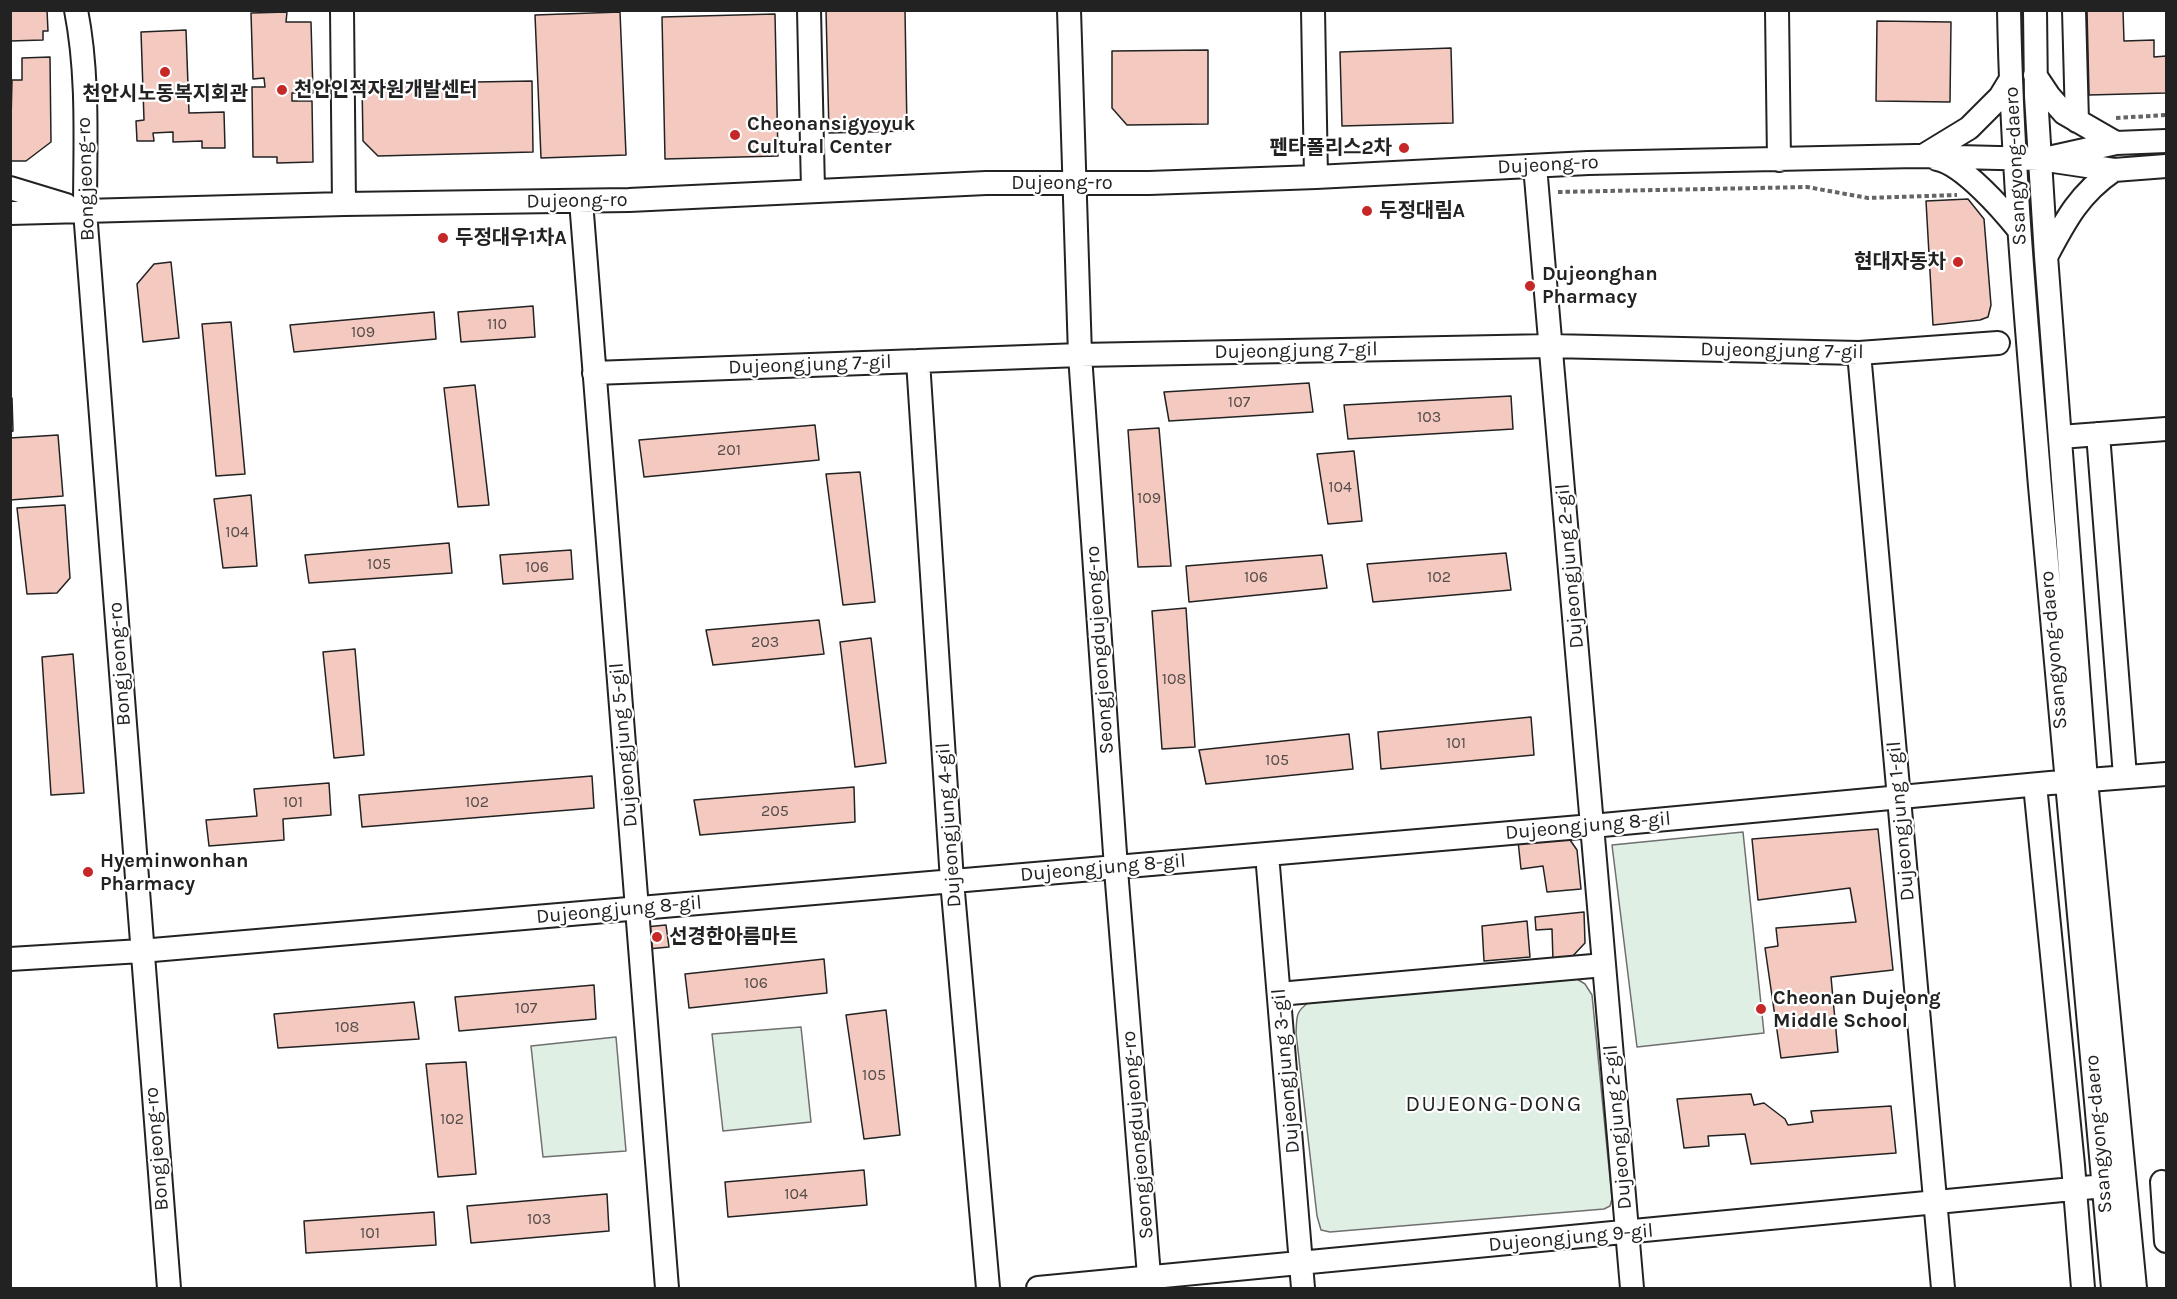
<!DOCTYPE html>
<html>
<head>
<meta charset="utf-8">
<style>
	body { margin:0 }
	#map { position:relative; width:2177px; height:1299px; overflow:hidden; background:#fff; font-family:Karla,sans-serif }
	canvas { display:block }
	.frame { position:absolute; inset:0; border:12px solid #222; pointer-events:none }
</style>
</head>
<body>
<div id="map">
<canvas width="2177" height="1299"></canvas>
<div class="frame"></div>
</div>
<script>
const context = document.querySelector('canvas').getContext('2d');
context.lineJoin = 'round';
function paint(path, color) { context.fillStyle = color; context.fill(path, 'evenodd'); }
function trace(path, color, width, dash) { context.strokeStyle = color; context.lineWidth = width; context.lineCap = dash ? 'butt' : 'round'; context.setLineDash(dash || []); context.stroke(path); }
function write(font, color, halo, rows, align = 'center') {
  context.font = font + ' Karla,"Noto Sans KR",sans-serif'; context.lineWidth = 4.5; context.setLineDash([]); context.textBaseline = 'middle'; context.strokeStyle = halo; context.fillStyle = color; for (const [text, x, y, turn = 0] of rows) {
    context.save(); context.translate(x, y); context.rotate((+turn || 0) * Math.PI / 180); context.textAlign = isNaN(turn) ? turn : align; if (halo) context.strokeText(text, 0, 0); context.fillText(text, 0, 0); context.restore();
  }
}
const green = new Path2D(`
	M1743,832L1764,1033L1637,1047L1612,845Z
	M1577,979L1585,984L1592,995L1612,1199L1610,1206L1604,1209L1330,1232L1321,1230L1317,1216L1296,1033C1297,1018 1295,1012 1308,1003Z
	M801,1027L811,1122L723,1131L712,1034Z
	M616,1037L626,1151L543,1157L531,1046Z`);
paint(green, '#e0efe3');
trace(green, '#6f6f6f', 1.5);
const building = new Path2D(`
	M10,10H47L48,31H43V40L10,41Z
	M826,10H905L907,131L829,133Z
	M2087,10H2123L2124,41L2154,40V57L2166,56V93L2089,95Z
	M287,12L286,22H311L313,93H292V101H312L313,162L277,163V157H253L252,87H265L264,78L253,79L251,13Z
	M620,12L626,155L541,158L535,15Z
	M775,14L778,156L665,159L662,17Z
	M1877,21L1951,22L1950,102L1876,101Z
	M186,30L189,113L224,112L225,148H202V141L173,142V132L153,133L154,141H137L136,121L144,120L141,32Z
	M1451,48L1453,123L1342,126L1340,52Z
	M1208,50V124L1127,125L1112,108V51Z
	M50,57L51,142L26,161H10L12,80H22V58Z
	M532,81L533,152L378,156L363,141L362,84Z
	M1968,199L1984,219L1991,305L1988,317L1980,320L1933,325L1926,201Z
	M171,262L179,338L143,342L137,284L154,264Z
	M533,306L535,337L461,342L458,312Z
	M434,312L436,339L294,352L290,325Z
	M231,322L245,474L216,476L202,324Z
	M1309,383L1313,412L1169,421L1164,392Z
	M475,385L489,505L458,507L444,388Z
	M1511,396L1513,429L1348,439L1344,405Z
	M10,398H12L13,431L10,432Z
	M815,425L819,460L644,477L639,440Z
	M1159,428L1171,566L1138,567L1128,430Z
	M58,435L63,496L10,500V438Z
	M1354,451L1362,521L1328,524L1317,454Z
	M860,472L875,602L843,605L826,474Z
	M251,495L257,566L223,568L214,499Z
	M65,505L70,578L57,593L27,594L17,508Z
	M449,543L452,573L309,583L305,555Z
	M571,550L573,579L503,584L500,555Z
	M1506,553L1511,590L1373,602L1367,564Z
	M1322,555L1327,588L1189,602L1186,566Z
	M1186,608L1195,747L1162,749L1152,611Z
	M819,620L824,654L713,665L706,630Z
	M871,638L886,763L855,767L840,642Z
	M355,649L364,755L334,758L323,652Z
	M73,654L84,793L51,795L42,657Z
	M1531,717L1534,755L1381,769L1378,732Z
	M1349,734L1353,769L1206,784L1199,750Z
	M592,776L594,808L362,827L359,795Z
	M329,783L331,815L283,819L284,840L209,846L206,820L257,816L254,789Z
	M854,787L855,822L700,835L694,800Z
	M1878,829L1893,970L1831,977L1838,1052L1781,1058L1765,948L1778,946L1776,928L1856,922L1850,888L1758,900L1752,839Z
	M1568,837L1577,850L1581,889L1547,892L1543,866L1521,869L1518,841Z
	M1584,912L1585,943L1569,960L1553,961L1552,929L1536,930L1535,917Z
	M1527,921L1530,957L1484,961L1482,926Z
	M666,925L669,947L648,949L645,927Z
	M824,959L827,993L689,1008L685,974Z
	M594,985L596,1019L459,1031L455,997Z
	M414,1002L419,1039L278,1048L274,1014Z
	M886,1010L900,1135L864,1139L846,1015Z
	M466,1062L476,1174L438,1177L426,1064Z
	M1751,1094L1754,1105L1764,1103L1785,1119L1788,1125L1813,1122L1811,1111L1891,1106L1896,1153L1751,1164L1745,1134L1708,1136L1709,1146L1684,1148L1677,1099Z
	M864,1170L867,1205L728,1217L725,1182Z
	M607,1194L609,1231L471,1243L467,1206Z
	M434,1212L436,1245L306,1253L304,1221Z`);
paint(building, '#f3c9c0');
trace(building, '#222', 1.5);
const minor = new Path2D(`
	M76,10C89,76 85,145 85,211L169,1288
	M342,10L344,204
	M809,10L813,190
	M1069,10L1080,355L1117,882L1150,1288
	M1313,10L1316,177
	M1777,10L1779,160
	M2009,10C2012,170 2027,328 2040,486C2063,754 2090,1021 2113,1288
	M2035,10L2036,96L2046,256L2086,780L2135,1288
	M2074,10L2077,121
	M2035,75L2049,96L2064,113L2116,143
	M1923,156L1969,128L2000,97L2011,79
	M2053,157L2116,143L2166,141
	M1937,159C1963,164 2003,210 2019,230
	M1535,166L1632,1288
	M10,188L66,205
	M581,201L667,1288
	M10,213L344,204L629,200L986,183H1149L1316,177L1588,163L1916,156L2040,159L2114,170L2166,166
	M2047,255C2066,219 2080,193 2114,170
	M1859,353L1943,1288
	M918,361L952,881L988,1288
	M594,373L1080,355L1550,346L1859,353L1998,343
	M2098,434L2125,776
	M2060,437L2166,429
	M2035,785L2073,1165L2083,1288
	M1267,854L1303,1288
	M10,959L141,951L1592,826L2050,783L2166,774
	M1279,994L1604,965
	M2162,1182L2166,1241
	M1038,1288L2104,1186`);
trace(minor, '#222', 26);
trace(new Path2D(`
	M2116,118L2166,115
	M1558,192L1807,187L1868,198L1957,195`), '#646464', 4, [4.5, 3]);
trace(minor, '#fff', 22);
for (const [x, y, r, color] of [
	[165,72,6,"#c62828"],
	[282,90,6,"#c62828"],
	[735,135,6,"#c62828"],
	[1404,148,6,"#c62828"],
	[1367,211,6,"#c62828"],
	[443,238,6,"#c62828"],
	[1958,262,6,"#c62828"],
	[1530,286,6,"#c62828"],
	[88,872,6,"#c62828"],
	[657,937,6,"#c62828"],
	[1761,1009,6,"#c62828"]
]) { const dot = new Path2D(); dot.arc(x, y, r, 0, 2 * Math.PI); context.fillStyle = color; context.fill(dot); trace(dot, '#fff', 2); }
write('16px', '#564c4a', null, [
	["110",497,324],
	["109",363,332],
	["107",1239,402],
	["103",1429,417],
	["201",729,450],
	["104",1340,487],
	["109",1149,498],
	["104",237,532],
	["105",379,564],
	["106",537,567],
	["106",1256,577],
	["102",1439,577],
	["203",765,642],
	["108",1174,679],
	["101",1456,743],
	["105",1277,760],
	["101",293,802],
	["102",477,802],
	["205",775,811],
	["106",756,983],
	["107",526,1008],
	["108",347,1027],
	["105",874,1075],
	["102",452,1119],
	["104",796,1194],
	["103",539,1219],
	["101",370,1233]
]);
write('bold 20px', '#222', '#fff', [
	["천안인적자원개발센터",294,90],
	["천안시노동복지회관",165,94,"center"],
	["Cheonansigyoyuk",747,124],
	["Cultural Center",747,147],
	["펜타폴리스2차",1392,148,"right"],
	["두정대림A",1379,211],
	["두정대우1차A",455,238],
	["현대자동차",1946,262,"right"],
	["Dujeonghan",1542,274],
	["Pharmacy",1542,297],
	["Hyeminwonhan",100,861],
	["Pharmacy",100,884],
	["선경한아름마트",669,937],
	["Cheonan Dujeong",1773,998],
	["Middle School",1773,1021]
], 'left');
write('20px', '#222', '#fff', [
	["Dujeong-ro",1548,165,-3],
	["Ssangyong-daero",2016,166,-93],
	["Bongjeong-ro",86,179,-92],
	["Dujeong-ro",1062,183],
	["Dujeong-ro",577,201,-1],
	["Dujeongjung 7-gil",1296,351,-1],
	["Dujeongjung 7-gil",1782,351,1],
	["Dujeongjung 7-gil",810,365,-2],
	["Dujeongjung 2-gil",1570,566,-95],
	["Seongjeongdujeong-ro",1100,650,-94],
	["Ssangyong-daero",2054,650,-95],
	["Bongjeong-ro",120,664,-94],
	["Dujeongjung 5-gil",624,745,-95],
	["Dujeongjung 1-gil",1901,821,-95],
	["Dujeongjung 4-gil",949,825,-94],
	["Dujeongjung 8-gil",1588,826,-5],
	["Dujeongjung 8-gil",1103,868,-5],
	["Dujeongjung 8-gil",619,910,-5],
	["Dujeongjung 3-gil",1286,1071,-95],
	["Dujeongjung 2-gil",1618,1127,-95],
	["Ssangyong-daero",2099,1134,-95],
	["Seongjeongdujeong-ro",1138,1135,-95],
	["Bongjeong-ro",157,1149,-95],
	["Dujeongjung 9-gil",1571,1238,-5]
]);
context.letterSpacing = '1.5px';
write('22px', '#222', '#fff', [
	["DUJEONG-DONG",1494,1105]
]);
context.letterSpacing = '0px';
</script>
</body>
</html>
